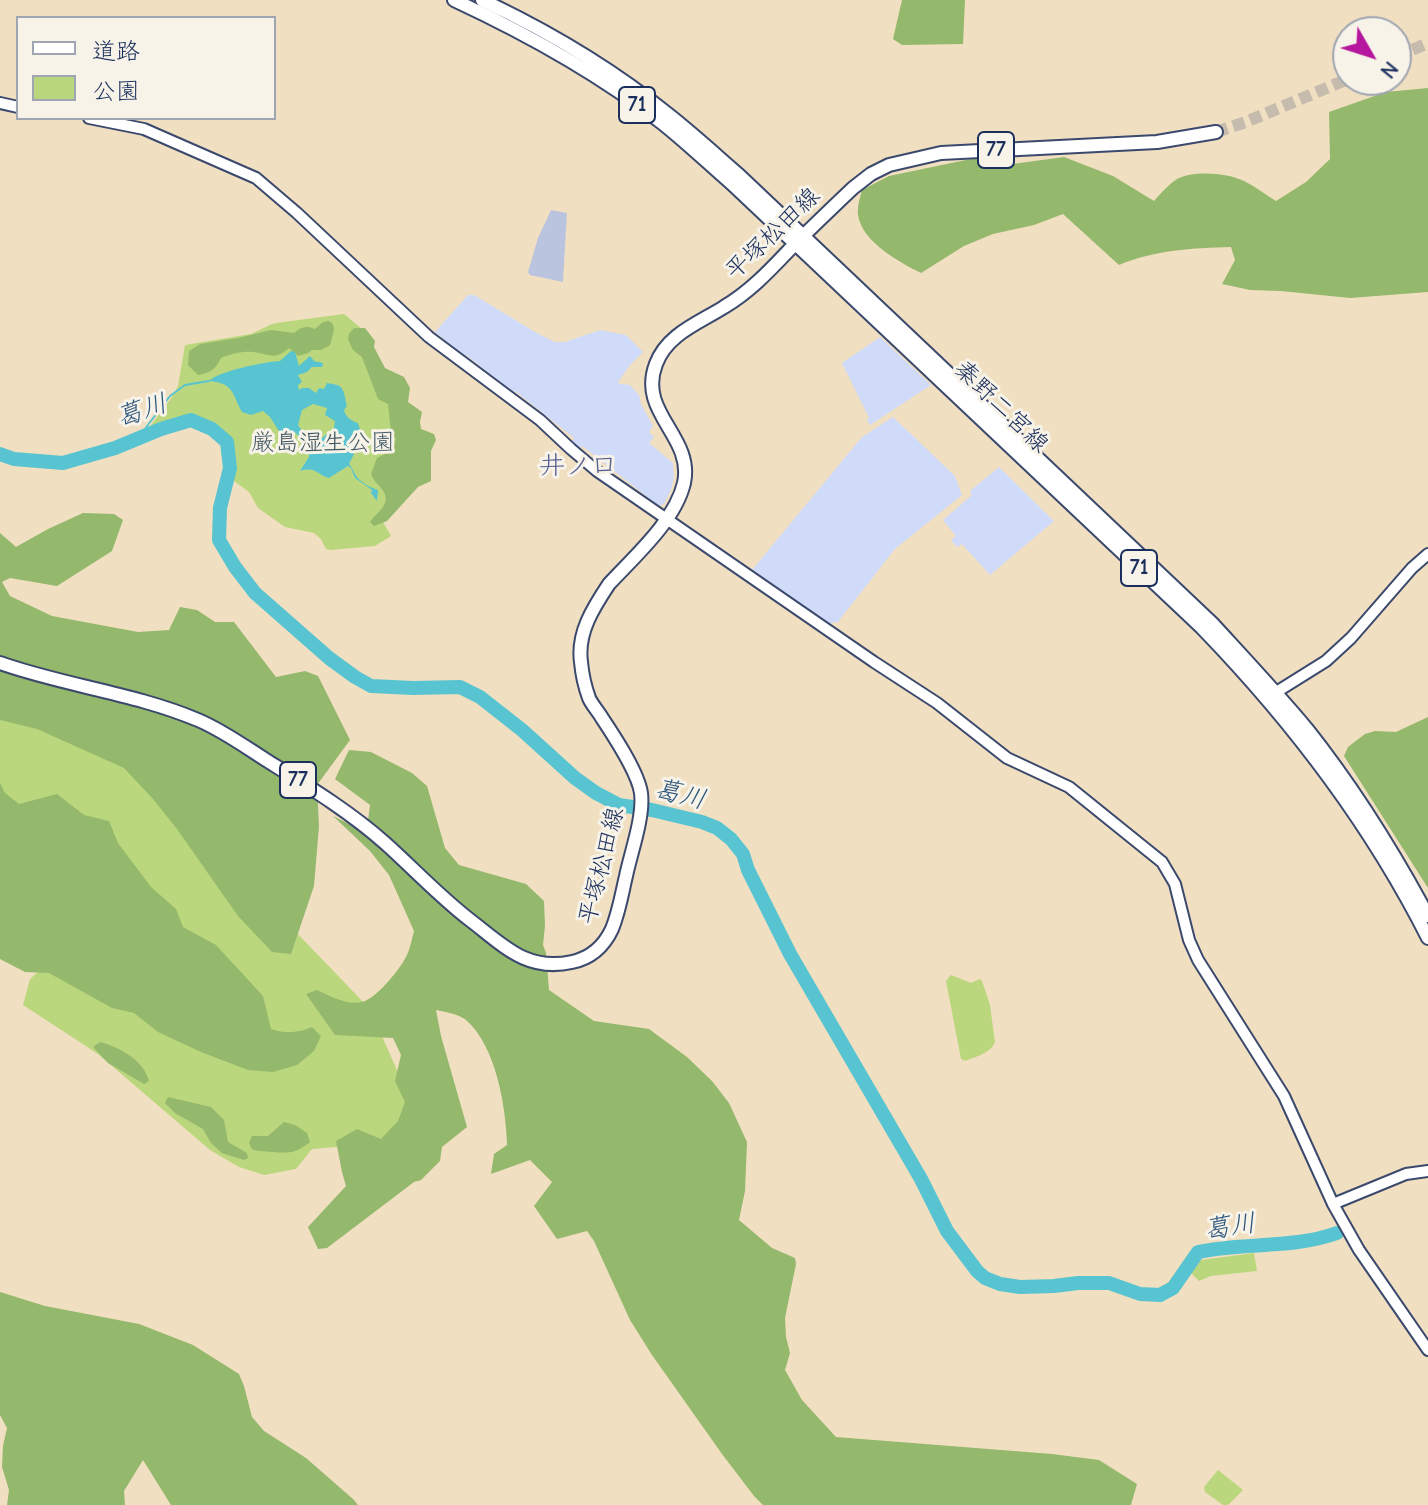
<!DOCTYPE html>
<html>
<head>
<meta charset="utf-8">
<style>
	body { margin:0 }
	#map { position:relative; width:1428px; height:1505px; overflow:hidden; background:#f1dfc1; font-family:"Comic Neue","Klee One",sans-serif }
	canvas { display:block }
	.legend { position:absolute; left:16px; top:16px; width:260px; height:104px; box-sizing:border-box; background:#f7f3e8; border:2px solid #9fa5b1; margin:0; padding:10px 14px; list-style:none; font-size:24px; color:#1b2f5e }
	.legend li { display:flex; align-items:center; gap:16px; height:40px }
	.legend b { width:40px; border:2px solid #9fa5b1 }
	.north { position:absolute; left:1332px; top:16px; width:80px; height:80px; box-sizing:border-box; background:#f7f3e8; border:2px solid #9fa5b1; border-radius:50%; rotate:129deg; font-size:22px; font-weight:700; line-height:32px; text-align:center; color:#1b2f5e }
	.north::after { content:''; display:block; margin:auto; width:28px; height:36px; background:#b5179e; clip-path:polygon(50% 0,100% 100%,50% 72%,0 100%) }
</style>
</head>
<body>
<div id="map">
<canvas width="1428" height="1505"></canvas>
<ul class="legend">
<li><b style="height:10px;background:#fff"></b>道路</li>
<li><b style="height:22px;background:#bbd77d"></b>公園</li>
</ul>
<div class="north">N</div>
</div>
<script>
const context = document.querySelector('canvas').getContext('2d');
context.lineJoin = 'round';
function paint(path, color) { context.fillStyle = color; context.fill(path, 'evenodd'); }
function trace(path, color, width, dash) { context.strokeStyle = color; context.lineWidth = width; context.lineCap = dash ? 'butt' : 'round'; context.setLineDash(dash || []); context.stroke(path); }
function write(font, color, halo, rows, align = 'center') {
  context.font = font + ' "Comic Neue","Klee One",sans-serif'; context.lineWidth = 6; context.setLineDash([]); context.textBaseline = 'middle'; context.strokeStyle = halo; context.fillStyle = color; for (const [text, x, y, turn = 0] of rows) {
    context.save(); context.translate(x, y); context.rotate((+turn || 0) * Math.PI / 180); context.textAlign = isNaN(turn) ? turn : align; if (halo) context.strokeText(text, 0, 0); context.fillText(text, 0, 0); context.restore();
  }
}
paint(new Path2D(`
	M468,295H474L535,332L555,342H565L600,330L626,335L643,352L630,365L618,382L620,384L630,385L639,395L641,404L653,426L649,432L654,437L649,443L673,463L674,477L671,490L664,504L659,506L582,446L580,448L572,442L574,438L515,391L513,392L466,355L464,356L448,343L435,332Z
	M880,337L931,385L870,425L867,420L869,418L842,363Z
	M893,417L955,476L962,495L895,549L837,623L835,622L830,624L752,572V570L862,437Z
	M999,467L1054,521L990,575L962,544L957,547L951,540L956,536L943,520L972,495L970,491Z`), '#d0daf9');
paint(new Path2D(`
	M551,210L567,213L563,282L530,275L528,272L538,238Z`), '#bac4de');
paint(new Path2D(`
	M344,314L367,333L373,354L404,405L383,522L391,536L375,546L331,550L326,549L321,539L314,533L285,527L258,508L249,492L234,481C235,471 237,460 233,450C226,428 202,411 178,417C168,420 158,425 148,429L172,397L178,386L185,345L251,334L272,324L283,322Z
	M0,693L87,725L267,902L370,1009L396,1068L420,1112L398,1142L312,1149L296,1169L264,1175L239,1167L210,1150L98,1054L23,1005L30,979L57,955L0,863Z
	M951,975L971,983L980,979L982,981L990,1005L995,1042C991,1053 975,1057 965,1061L961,1059L946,981Z
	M1254,1253L1257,1271L1211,1276L1199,1281L1191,1273L1201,1260Z
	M1218,1470L1243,1490L1228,1505H1223L1205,1492L1204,1487Z`), '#bbd77d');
paint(new Path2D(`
	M902,0H965L963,44L902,45L893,39Z
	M1428,88V292L1350,298L1281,291L1250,290L1222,284L1235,260L1231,247C1192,248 1155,250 1119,265L1063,214L1034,225L993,234L964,246L921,273C899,262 862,242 858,215C857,207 860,198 862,190L889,176L985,156L998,166L1064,157L1113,176L1154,201C1161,193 1168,185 1177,179C1194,170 1228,173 1244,181C1256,187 1266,195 1276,201L1306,182L1330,159L1329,112L1386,92Z
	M329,321L333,324L334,330L330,345L321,350H312L308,353L298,356L289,348C274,361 270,354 253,352C242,351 231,354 221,358C216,369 210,373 198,375L188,365L189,351L200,344L238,338L271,330L294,333C300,327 307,325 315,329L323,322Z
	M354,328H365L375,341L374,347L385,368L404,377L410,388L408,402L422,412L420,422L421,429L434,434L436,440L431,451V481L418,487L387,521L374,526L370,522C376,513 391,505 384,492C380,485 375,484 371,474L377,458L393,450L396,439L391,432L388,404L378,399L362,357L353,350L348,339L349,334Z
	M83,513L114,514L123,520L112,551L57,586L10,578L2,582L10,596L52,616L138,632L169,630L180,607L197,610L215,622H234L276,677L305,671L318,676L350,740L317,785L319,826L314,886L291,954L272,952L238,916L177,829L153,799L124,768L37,729L0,720V533L16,547L48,529Z
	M1428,717V888L1344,756L1348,747L1365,734L1375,731L1396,732Z
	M349,750L371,752L412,773L427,786L445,848L459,865L526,884L544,901L545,926L543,945L546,953L549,990L594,1021L649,1029L687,1057L712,1081L729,1103L747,1142L745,1191L739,1220L772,1248L795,1258L796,1264L785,1318L786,1337L790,1353L785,1370L802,1400L836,1437L1052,1454L1099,1460L1137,1484L1131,1505H763L754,1496L722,1454L652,1355L630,1320L594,1241L587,1231L557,1239L534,1206L552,1182L530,1160L491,1174L494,1154L507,1145C506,1107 496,1046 466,1020C459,1014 445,1012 436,1010L441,1036L467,1127L442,1147L440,1161L421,1180L414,1182L327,1248L318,1249L308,1227L346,1186L342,1172L336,1141L357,1129L381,1139L398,1121L405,1102L395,1081L401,1055L393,1038L335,1035L306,994L317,990C330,996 350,1007 365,1001C378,996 401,968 407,955C410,948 412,939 414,931L389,875L370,851L333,816L351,825L368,821L370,805L335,779Z
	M0,783L5,793L19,804L57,794L84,815L109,821L118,843L151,887L176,909L183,927L216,945L263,996L271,1029C286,1034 298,1033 312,1027L321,1036L314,1051L297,1065L273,1072L248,1070L201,1052L158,1032L134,1013L112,1008L49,973L25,972L0,959Z
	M100,1042C119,1047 144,1060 149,1081L144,1084L108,1063L93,1047Z
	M168,1097L211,1107L224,1120L228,1142L247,1153L248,1158L244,1160L222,1153L211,1143L203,1129L175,1113L165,1103Z
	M284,1122L295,1125L307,1133L310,1142C294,1154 291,1153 272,1152C264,1151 259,1152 252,1149L249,1143L252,1136H268Z
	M0,1292L45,1306L139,1324L193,1345L239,1374L244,1386L252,1417L264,1431L306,1458L353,1499L358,1505H171L143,1460L124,1491L125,1505H7L9,1490L2,1467L3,1446L7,1428L0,1415Z`), '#94b86c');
paint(new Path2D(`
	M291,351L295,352L299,366L310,356L314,361L323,363L322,367H312L307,372L298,375L302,382L298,385L299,390L302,388H309L316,393L319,388L324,389L327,383C331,384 334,384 337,385C345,387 345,400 347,406L344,410C346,417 351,421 358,423L360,430L355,437V452L349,464C352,467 353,471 355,474C359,482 371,488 378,490L377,501L371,493L372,490L355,478L351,468L348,466L329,478C317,475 316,466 300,471L309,457L308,450L296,433L279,431L270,417L263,411L251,415L242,412C232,395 235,383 209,381C219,371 264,362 280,361ZM313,404L327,408L325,415L335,421L334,428L321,439L307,438L298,425L302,410Z`), '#58c4d1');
trace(new Path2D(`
	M138,438L170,396L185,385L209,381`), '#58c4d1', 2);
trace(new Path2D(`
	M0,454L14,459L63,463L115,448L161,429L191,420L212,429L227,442L230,468L220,508L219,540L235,567L255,593L329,658L355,677L371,686L413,688L460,687L480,697L522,730L575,778L596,793L619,805L652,810L702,822L717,828L731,839L743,854L748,870L790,954L921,1179L947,1231L977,1271L985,1278L1000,1284L1020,1287L1054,1286L1078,1283H1109L1140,1294L1160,1295L1173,1288L1198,1252C1244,1242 1293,1249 1337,1233`), '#58c4d1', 14);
trace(new Path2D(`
	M1396,57L1428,43
	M1216,132L1246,122L1348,79`), '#c6bcad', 12, [12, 6]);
const tertiary = new Path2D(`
	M0,103L18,107
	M89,118L144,129L256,178L297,213L429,337L540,420L571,449L597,471L874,662L937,703L1007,758L1069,787L1162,862L1175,884L1189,940L1198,960L1284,1096L1333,1204L1359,1250L1428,1350
	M1270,696L1326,661L1351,638L1412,568L1428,554
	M1333,1204L1406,1174L1428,1171`);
const primary = new Path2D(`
	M454,0C527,34 598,73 662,123C686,142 709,164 732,184L1202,628C1292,721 1370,823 1428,938
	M482,0C548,31 612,69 669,115C693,134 716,155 739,175L1212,623C1244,658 1277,693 1307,729C1353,787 1393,851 1428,916
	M0,663C65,686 134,693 198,720C222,730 244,746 266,760C306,785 349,811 385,843C414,869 440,897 470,920C504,946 527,972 572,962C591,958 604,946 612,929C619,912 622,893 626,876C631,852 644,817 641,793C638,772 614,736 602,718C598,711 592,705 589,698C585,687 582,673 581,662C577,633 593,608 609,584C635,556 675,521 684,483C694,436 637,413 656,364C667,334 699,323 724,307C751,291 771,269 792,247C812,227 833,207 853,188L871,174L889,165L941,153L1157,142L1216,132`);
trace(tertiary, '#3b496d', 14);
trace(primary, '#3b496d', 16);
trace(tertiary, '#fff', 10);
trace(primary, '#fff', 12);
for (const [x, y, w] of [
	[637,105,36],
	[996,150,36],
	[1139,568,36],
	[298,780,36]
]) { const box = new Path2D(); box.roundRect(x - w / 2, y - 18, w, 36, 6); context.fillStyle = '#f7f3e8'; context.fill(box); trace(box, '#1b2f5e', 2); }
write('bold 22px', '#1b2f5e', null, [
	["71",637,105],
	["77",996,150],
	["71",1139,568],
	["77",298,780]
]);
write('24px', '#1b2f5e', '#f7f3e8', [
	["平塚松田線",773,234,-44],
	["秦野二宮線",1001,407,44],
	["平塚松田線",602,866,-76]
]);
write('24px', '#435966', '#f7f3e8', [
	["厳島湿生公園",323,443]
]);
write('italic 26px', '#2a547b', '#f7f3e8', [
	["葛川",142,411,-18],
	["葛川",680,795,14],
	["葛川",1230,1227,-8]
]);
write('26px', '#576092', '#f7f3e8', [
	["井ノ口",578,467]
]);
</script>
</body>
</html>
